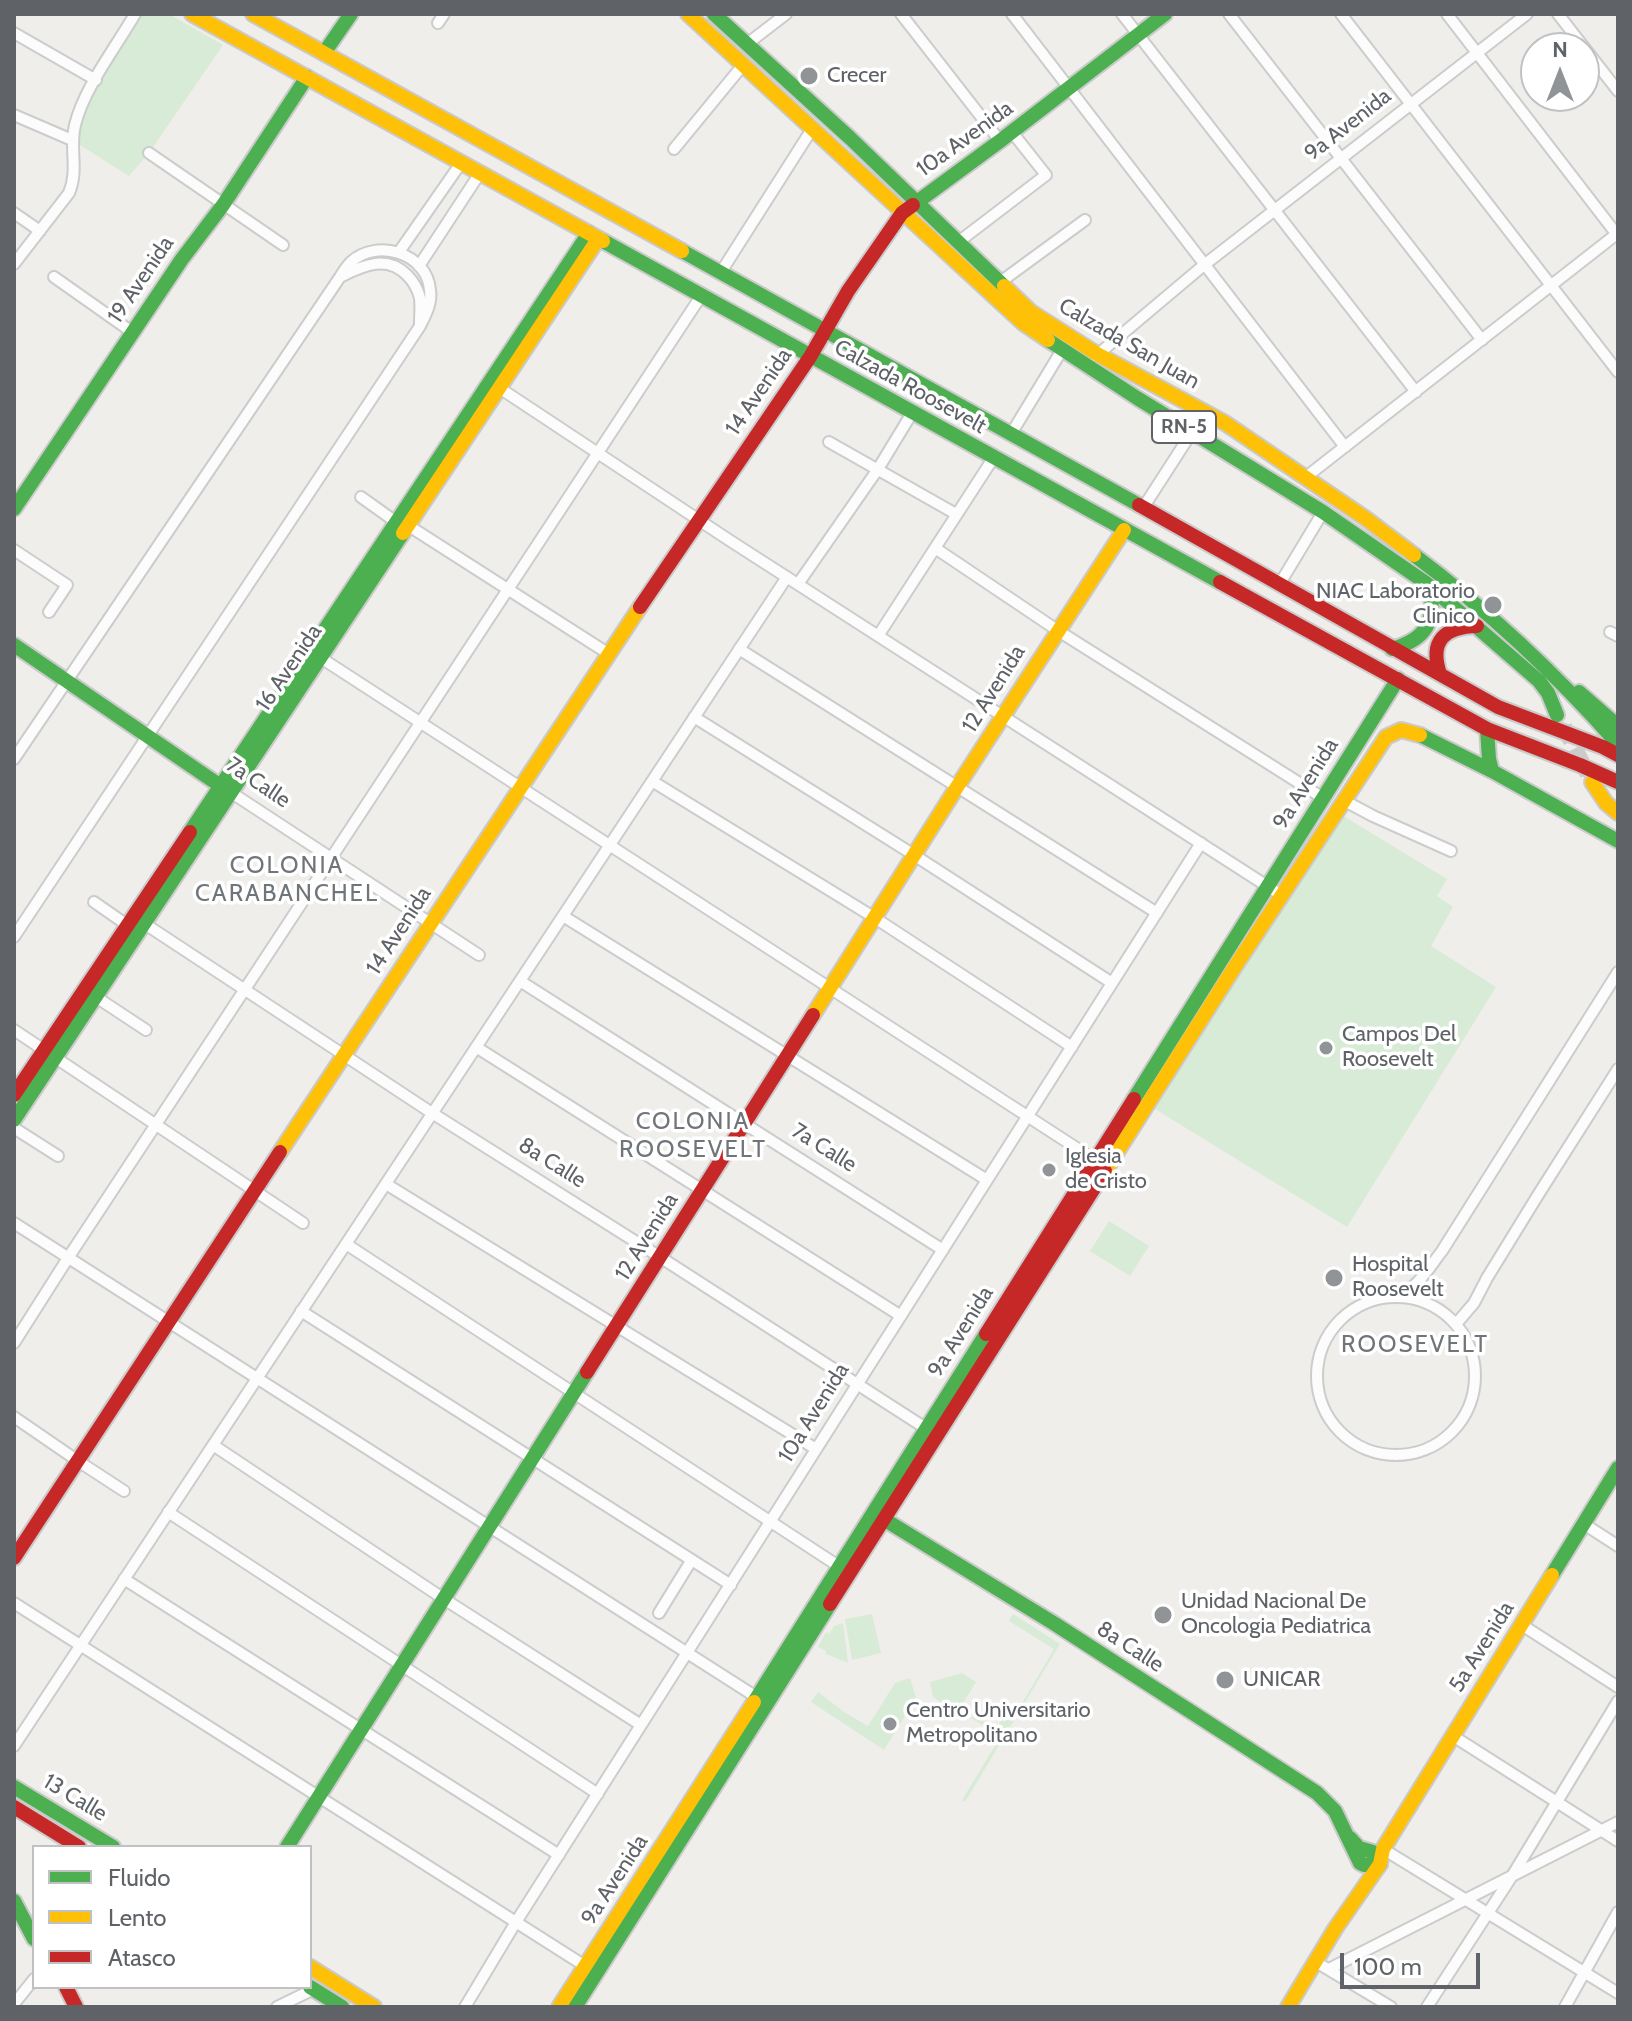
<!DOCTYPE html>
<html>
<head>
<meta charset="utf-8">
<style>
	body { margin:0 }
	#map { position:relative; width:1632px; height:2021px; overflow:hidden; background:#efeeea; font-family:Cabin,sans-serif }
	canvas { display:block }
	.frame { position:absolute; inset:0; border:16px solid #5f6368; pointer-events:none }
	.legend { position:absolute; left:32px; top:1845px; width:280px; height:144px; box-sizing:border-box; background:#fff; border:2px solid #bfc1c3; margin:0; padding:10px 14px; list-style:none; font-size:24px; color:#5f6368 }
	.legend li { display:flex; align-items:center; gap:16px; height:40px }
	.legend b { width:40px; border:2px solid #bfc1c3 }
	.north { position:absolute; left:1520px; top:32px; width:80px; height:80px; box-sizing:border-box; background:#fff; border:2px solid #bfc1c3; border-radius:50%; rotate:0deg; font-size:22px; font-weight:700; line-height:32px; text-align:center; color:#5f6368 }
	.north::after { content:''; display:block; margin:auto; width:28px; height:36px; background:#919496; clip-path:polygon(50% 0,100% 100%,50% 72%,0 100%) }
	.scale { position:absolute; left:1340px; top:1953px; width:140px; height:36px; box-sizing:border-box; border:4px solid #5f6368; border-top:0; padding-left:10px; font-size:24px; line-height:28px; white-space:nowrap; color:#5f6368; -webkit-text-stroke:6px #fff; paint-order:stroke }
</style>
</head>
<body>
<div id="map">
<canvas width="1632" height="2021"></canvas>
<div class="frame"></div>
<ul class="legend">
<li><b style="height:10px;background:#4caf50"></b>Fluido</li>
<li><b style="height:10px;background:#ffc107"></b>Lento</li>
<li><b style="height:10px;background:#c62828"></b>Atasco</li>
</ul>
<div class="north">N</div>
<div class="scale">100 m</div>
</div>
<script>
const context = document.querySelector('canvas').getContext('2d');
context.lineJoin = 'round';
function paint(path, color) { context.fillStyle = color; context.fill(path, 'evenodd'); }
function trace(path, color, width, dash) { context.strokeStyle = color; context.lineWidth = width; context.lineCap = dash ? 'butt' : 'round'; context.setLineDash(dash || []); context.stroke(path); }
function write(font, color, halo, rows, align = 'center') {
  context.font = font + ' Cabin,sans-serif'; context.lineWidth = 7; context.setLineDash([]); context.textBaseline = 'middle'; context.strokeStyle = halo; context.fillStyle = color; for (const [text, x, y, turn = 0] of rows) {
    context.save(); context.translate(x, y); context.rotate((+turn || 0) * Math.PI / 180); context.textAlign = isNaN(turn) ? turn : align; if (halo) context.strokeText(text, 0, 0); context.fillText(text, 0, 0); context.restore();
  }
}
paint(new Path2D(`
	M135,14H169L223,45L149,153L129,176L72,140L75,123Z
	M1340,814L1447,879L1437,896L1453,907L1431,946L1496,987L1347,1227L1155,1109Z
	M1109,1221L1149,1246L1130,1276L1090,1251Z
	M872,1614L881,1653L852,1660L845,1619Z
	M1013,1614L1060,1644L965,1802L962,1800L1001,1736L971,1718L974,1715L997,1728L1007,1710L999,1705L1002,1701L1018,1710L1054,1649L1009,1621Z
	M843,1623L848,1663L826,1654V1651L818,1647L826,1632L829,1634L834,1626Z
	M962,1673L976,1682L957,1713L933,1697L930,1682Z
	M910,1678L916,1698L884,1750L811,1702L818,1692L844,1712L868,1726L895,1683Z`), '#d8ebd6');
trace(new Path2D(`
	M1564,727L1588,774`), '#cbcbca', 16, [16, 8]);
const street = new Path2D(`
	M901,14L1000,141
	M1012,14L1345,447
	M1122,14L1416,392
	M1229,14L1482,340
	M1341,14L1618,372
	M1447,14L1618,236
	M1558,14L1618,91
	M438,23L444,14
	M14,33L96,80
	M747,44L786,14
	M14,115L72,140
	M674,149L743,65
	M149,153L283,245
	M14,213L40,231
	M957,243L1046,175L1012,132
	M399,252L461,163
	M14,264L69,193C79,169 69,149 75,125C84,88 116,47 135,14
	M419,266L480,173
	M721,272L812,129
	M342,276C364,265 387,255 407,275C413,281 418,290 420,298C421,306 420,316 420,324
	M54,277L132,332
	M999,283L1085,220
	M1096,356L1204,265L1527,14
	M495,385L729,540L1281,895
	M1011,434L1062,350
	M829,442L956,514
	M1306,477L1618,233
	M361,497L396,522
	M1143,508L1192,432
	M409,526L609,654
	M935,548L1057,630L1323,798
	M14,550L67,585L49,612
	M798,584L878,469L912,413
	M1279,585L1323,512
	M1610,632L1618,636
	M878,636L994,457
	M739,649L1157,913
	M321,658L1098,1162
	M694,717L914,855L1112,983
	M14,759L340,277C343,272 347,266 351,262C377,238 427,253 430,290C432,303 426,314 420,326L14,937
	M652,781L875,918L1072,1047
	M232,793L479,955
	M1343,800L1373,816L1451,851
	M94,902L127,925
	M563,916L987,1180
	M145,924L432,1113L660,1257L930,1431
	M520,981L943,1250
	M96,997L146,1030
	M14,1030L303,1223
	M476,1047L901,1316
	M14,1128L58,1156
	M386,1184L816,1449
	M14,1223L761,1700
	M346,1244L843,1569
	M1397,1295C1417,1290 1430,1266 1442,1251L1618,972
	M1317 1376a79 79 0 1 1 158 0a79 79 0 1 1-158 0Z
	M301,1311L731,1585
	M1456,1324L1474,1303L1487,1278L1538,1195L1618,1069
	M14,1343L68,1258L701,296
	M14,1417L78,1461L124,1491
	M213,1445L444,1599L641,1725
	M168,1512L598,1794
	M1584,1524L1618,1546
	M124,1579L559,1855
	M14,1603L585,1966
	M659,1613L691,1561
	M1522,1625L1618,1687
	M1453,1736L1618,1841
	M14,1746L787,577
	M1383,1849L1618,1993
	M1316,1962L1391,2007
	M1329,1969L1618,1822
	M14,2004L34,1979
	M277,2007L314,1989
	M465,2007L516,1922L1201,843
	M1427,2007L1512,1876L1618,1701
	M1565,2007L1618,1912`);
const fast = new Path2D(`
	M714,14L850,138L1004,286
	M324,53L351,14
	M913,205L1000,141L1165,14
	M603,241L1220,582
	M682,251L1139,505
	M1048,340L1137,398L1323,512L1426,583L1539,681L1548,693L1557,715
	M14,509L182,259L223,205L307,77
	M1414,555C1489,611 1556,674 1618,744
	M14,645L225,789
	M1392,649C1427,639 1436,621 1430,586
	M1579,692L1618,726
	M1487,729L1489,759L1492,771
	M1420,735L1492,771L1618,841
	M190,832L589,233
	M1134,1099L1398,679
	M14,1120L403,533
	M877,1515L1055,1624L1317,1793L1335,1811L1360,1863L1364,1865L1380,1864
	M1552,1575L1618,1468
	M754,1702L986,1334
	M14,1787L113,1847
	M1350,1838L1359,1848L1373,1852
	M287,1847L587,1372
	M14,1901L34,1939
	M310,1987L342,2007
	M575,2007L830,1604`);
const slow = new Path2D(`
	M192,14L603,241
	M253,14L682,251
	M688,14L1023,323L1048,340
	M1004,286L1031,312L1097,354L1225,423L1365,518L1414,555
	M403,533L598,239
	M1592,782L1606,803L1618,813
	M813,1015L957,787L1124,530
	M280,1152L640,607
	M1105,1171L1234,968L1386,737L1401,730L1420,735
	M310,1967L374,2007
	M559,2007L754,1702
	M1288,2007L1335,1929L1380,1864L1383,1849L1552,1575`);
const jam = new Path2D(`
	M1139,505L1498,707L1603,747L1618,755
	M1220,582L1487,729L1580,765L1618,782
	M640,607L810,357L848,291L902,213L913,205
	M1440,674C1429,641 1444,627 1477,626
	M14,1095L190,832
	M986,1334L1134,1099
	M587,1372L813,1015
	M14,1558L280,1152
	M830,1604L1105,1171
	M14,1807L79,1847
	M66,1987L76,2007`);
trace(street, '#cbcccc', 14);
trace(fast, '#cacacb', 18);
trace(slow, '#cacacb', 18);
trace(jam, '#cacacb', 18);
trace(street, '#fdfcfc', 10);
trace(fast, '#4caf50', 14);
trace(slow, '#ffc107', 14);
trace(jam, '#c62828', 14);
for (const [x, y, r, color] of [
	[809,76,10,"#919496"],
	[1493,605,10,"#919496"],
	[1326,1048,8,"#919496"],
	[1049,1170,8,"#919496"],
	[1334,1278,10,"#919496"],
	[1163,1615,10,"#919496"],
	[1225,1680,10,"#919496"],
	[890,1724,8,"#919496"]
]) { const dot = new Path2D(); dot.arc(x, y, r, 0, 2 * Math.PI); context.fillStyle = color; context.fill(dot); trace(dot, '#fff', 3); }
for (const [x, y, w] of [
	[1184,427,64]
]) { const box = new Path2D(); box.roundRect(x - w / 2, y - 16, w, 32, 6); context.fillStyle = '#fff'; context.fill(box); trace(box, '#5f6368', 2); }
write('bold 20px', '#5f6368', null, [
	["RN-5",1184,427]
]);
write('22px', '#5f6368', '#fff', [
	["Crecer",827,76],
	["NIAC Laboratorio",1475,592,"right"],
	["Clinico",1475,617,"right"],
	["Campos Del",1342,1035],
	["Roosevelt",1342,1060],
	["Iglesia",1065,1157],
	["de Cristo",1065,1182],
	["Hospital",1352,1265],
	["Roosevelt",1352,1290],
	["Unidad Nacional De",1181,1602],
	["Oncologia Pediatrica",1181,1627],
	["UNICAR",1243,1680],
	["Centro Universitario",906,1711],
	["Metropolitano",906,1736]
], 'left');
write('22px', '#5f6368', '#fff', [
	["9a Avenida",1348,125,-38],
	["10a Avenida",965,139,-36],
	["19 Avenida",141,280,-56],
	["Calzada San Juan",1129,344,30],
	["Calzada Roosevelt",910,387,29],
	["14 Avenida",759,392,-56],
	["16 Avenida",289,668,-56],
	["12 Avenida",994,689,-58],
	["7a Calle",258,783,34],
	["9a Avenida",1306,784,-58],
	["14 Avenida",399,931,-57],
	["7a Calle",824,1148,32],
	["8a Calle",552,1163,32],
	["12 Avenida",647,1237,-58],
	["9a Avenida",961,1332,-58],
	["10a Avenida",814,1413,-58],
	["8a Calle",1130,1647,33],
	["5a Avenida",1482,1647,-58],
	["13 Calle",75,1798,31],
	["9a Avenida",615,1880,-57]
]);
context.letterSpacing = '2px';
write('24px', '#70757a', '#fff', [
	["COLONIA",287,866],
	["CARABANCHEL",287,894],
	["COLONIA",693,1122],
	["ROOSEVELT",693,1150],
	["ROOSEVELT",1415,1345]
]);
context.letterSpacing = '0px';
</script>
</body>
</html>
